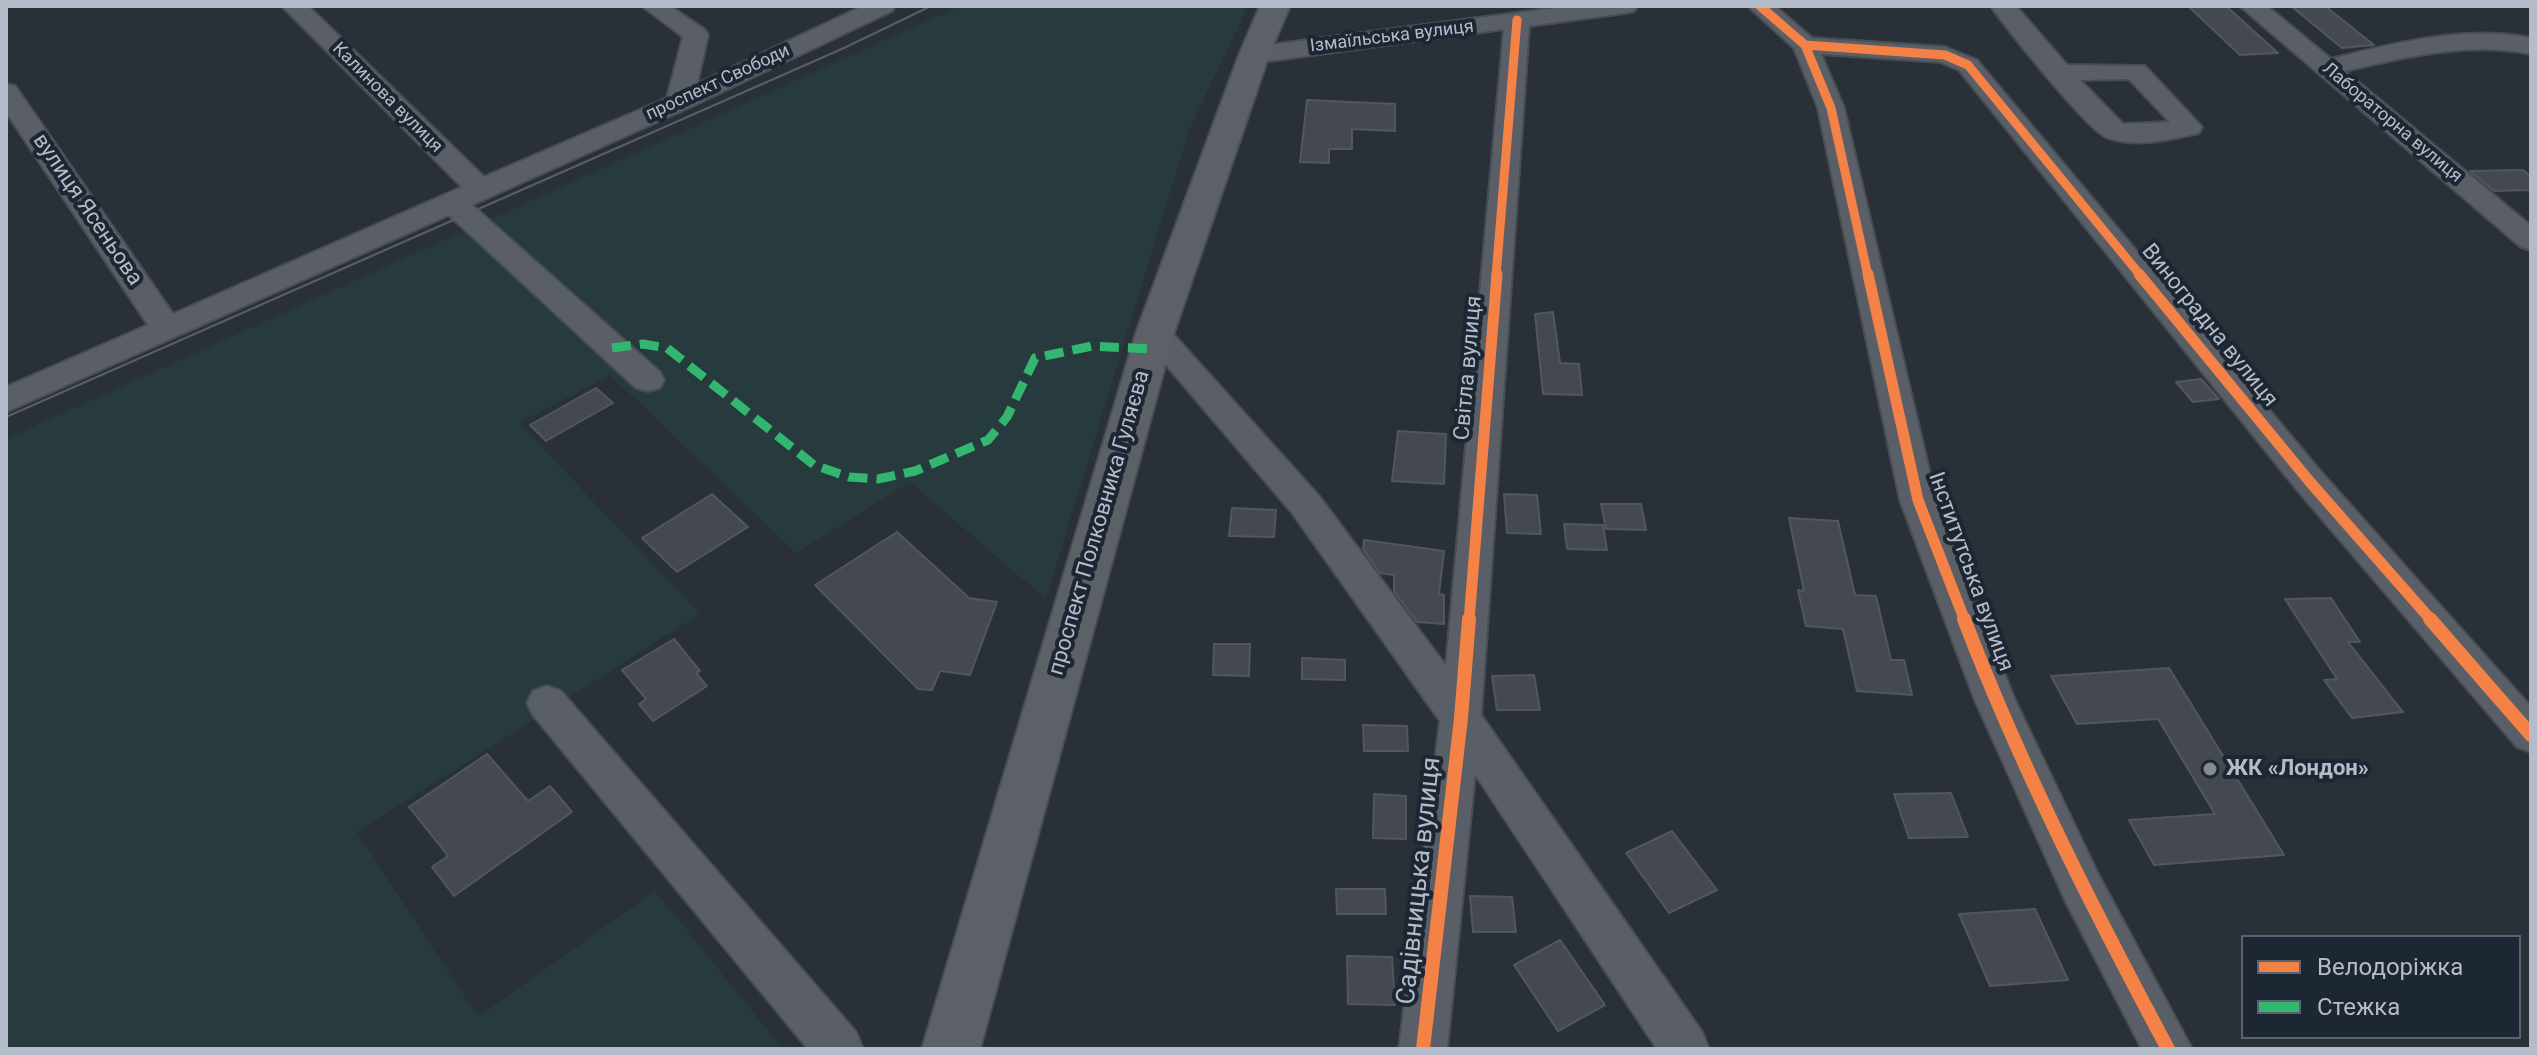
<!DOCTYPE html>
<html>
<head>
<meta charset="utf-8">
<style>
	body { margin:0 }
	#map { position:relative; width:2537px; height:1055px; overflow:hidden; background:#2a3038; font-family:Roboto,sans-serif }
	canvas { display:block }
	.frame { position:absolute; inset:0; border:8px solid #b4bcc9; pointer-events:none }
	.legend { position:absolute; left:2241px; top:935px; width:280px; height:104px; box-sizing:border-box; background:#1d2633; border:2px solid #59626f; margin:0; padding:10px 14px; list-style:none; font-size:24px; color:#b4bcc9 }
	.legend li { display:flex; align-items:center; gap:16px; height:40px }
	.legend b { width:40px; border:2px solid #59626f }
</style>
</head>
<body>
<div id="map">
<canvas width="2537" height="1055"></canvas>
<div class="frame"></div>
<ul class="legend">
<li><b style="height:10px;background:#f48246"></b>Велодоріжка</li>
<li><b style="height:10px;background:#33b770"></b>Стежка</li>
</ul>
</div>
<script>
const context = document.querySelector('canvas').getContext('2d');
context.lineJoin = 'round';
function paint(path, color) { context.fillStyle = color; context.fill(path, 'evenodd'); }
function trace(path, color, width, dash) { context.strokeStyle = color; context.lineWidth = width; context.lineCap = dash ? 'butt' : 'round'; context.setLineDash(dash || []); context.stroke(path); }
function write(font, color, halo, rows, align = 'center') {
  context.font = font + ' Roboto,sans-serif'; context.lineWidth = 8; context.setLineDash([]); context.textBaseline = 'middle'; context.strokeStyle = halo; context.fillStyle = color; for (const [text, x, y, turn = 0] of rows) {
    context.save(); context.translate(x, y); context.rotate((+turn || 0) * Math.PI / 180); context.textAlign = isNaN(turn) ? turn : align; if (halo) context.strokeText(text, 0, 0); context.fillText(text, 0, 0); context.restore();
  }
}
paint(new Path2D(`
	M960,6H1248L1189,130L1046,599L910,482L796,553L610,375L519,423L700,614L357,832L478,1017L655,891L783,1049H6V439Z`), '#273a3e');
const building = new Path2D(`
	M2188,6H2226L2278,53L2240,55Z
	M2291,6H2325L2374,45L2342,48Z
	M1307,100L1395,104V131L1352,129V149H1329V163L1300,162Z
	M2523,170L2531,177V190L2494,191L2470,171Z
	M1553,312L1560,363L1579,364L1582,395L1543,394L1535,314Z
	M2201,379L2219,399L2193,402L2176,382Z
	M596,388L613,403L546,441L530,425Z
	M1398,431L1446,434L1444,484L1392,481Z
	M712,494L748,527L677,572L642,538Z
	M1504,494L1537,495L1541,534L1507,533Z
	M1601,504H1641L1646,530L1606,529Z
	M1232,508L1276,510L1274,537L1229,536Z
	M1789,518L1838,521L1855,595L1876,596L1891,660H1904L1912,695L1857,691L1843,629L1806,626L1798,590L1804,591Z
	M1564,524L1603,525L1607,550L1567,549Z
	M897,532L969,598L997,602L970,675L940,671L932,690L918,689L815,585Z
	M1364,540L1444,551L1439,594L1444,595V624L1417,622L1394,591V575L1380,573L1363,549Z
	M2331,598L2360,642H2348L2403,712L2352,718L2324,680L2337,679L2285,599Z
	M674,639L700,671L696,673L707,686L653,721L639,704L646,699L622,670Z
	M1214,644H1250L1249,676L1213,675Z
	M1302,658L1345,660V680L1302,679Z
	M2169,668L2284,855L2154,865L2129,820L2215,814L2158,719L2077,724L2051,676Z
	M1534,675L1540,710H1497L1492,676Z
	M1363,725L1407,726L1408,751H1364Z
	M487,754L528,801L550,786L572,812L454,896L432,867L448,856L409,807Z
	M1951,793L1968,837L1909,838L1894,794Z
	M1374,794L1406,796V839L1373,838Z
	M1672,831L1717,890L1669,913L1626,853Z
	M1336,889H1385L1386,914H1337Z
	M1470,896L1512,897L1516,932H1473Z
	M2035,909L2068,980L1990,986L1959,914Z
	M1560,940L1605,1005L1558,1031L1514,965Z
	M1347,956L1392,957L1395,1005L1348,1004Z`);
paint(building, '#444950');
trace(building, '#52575f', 2);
const minor = new Path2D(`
	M282,6H308L484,177L667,98L683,37L642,6H670L705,30L708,35L697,84L863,6H895L892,11L688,108L472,205L660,372L664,380L660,388L648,391L636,388L449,215L6,412V387L148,325L6,112V84L15,86L173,314L462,187Z
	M1570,6H1637L1634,11L1625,13L1529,26L1481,715L1702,1032L1709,1049H1657L1475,774L1447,1049H1399L1440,721L1293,514L1139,333L1144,326L1155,323L1166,326L1319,496L1446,666L1504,29L1254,63L1245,60L1241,55L1245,50L1254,47Z
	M1748,6H1775L1812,38L1945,47L1977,60L2322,473L2531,707V752L2517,747L2298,491L1959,70L1940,62L1821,54L1844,108L1936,500L2014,698L2098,874L2192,1049H2142L2066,902L1974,698L1900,500L1818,108L1794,48Z
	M1991,6H2016L2067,65L2145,66L2202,127L2199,133C2172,139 2133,149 2106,137C2086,128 2006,28 1991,6ZM2129,79L2170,122L2123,124L2080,80Z
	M2240,6H2267L2331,59C2394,43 2466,25 2531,38V54C2470,41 2404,57 2345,71L2531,226V250L2521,247Z
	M547,686L561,691L856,1032L863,1049H808L533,715L527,703L533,691Z`);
const major = new Path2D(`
	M1260,6H1290L1269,55L1174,333L980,1049H922L1136,333L1239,55Z`);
trace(minor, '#484c53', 4);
trace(major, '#484c55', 4);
paint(minor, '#5a5e66');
paint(major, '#5c6168');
trace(new Path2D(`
	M6,417L844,48L931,6`), '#595d64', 2);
trace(new Path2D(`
	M612,348L643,344L667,348L814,465L849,477L878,479L915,471L988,440L1007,417L1035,358L1092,346L1150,349`), '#33b770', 9, [19, 9]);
trace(new Path2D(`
	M1760,6L1805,45L1831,108L1868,276
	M1805,45L1945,55L1968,65L2141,276
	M1496,276L1517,20`), '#f48246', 9);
trace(new Path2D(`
	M1868,274L1918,500L1965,621
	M2139,274L2310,482L2432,621
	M1469,621L1497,274`), '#f48246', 11);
trace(new Path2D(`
	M1964,619C2021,768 2093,909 2168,1049
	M2430,619L2531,735
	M1423,1049L1461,718L1469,619`), '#f48246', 14);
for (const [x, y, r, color] of [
	[2210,769,8,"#848b96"]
]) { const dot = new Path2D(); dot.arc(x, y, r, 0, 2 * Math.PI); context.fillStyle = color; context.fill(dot); trace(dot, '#1d2633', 3); }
write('18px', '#b4bcc9', '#1d2633', [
	["Ізмаїльська вулиця",1392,37,-7],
	["проспект Свободи",718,83,-25],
	["Калинова вулиця",387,98,45],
	["Лабораторна вулиця",2392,123,40]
]);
write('22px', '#b4bcc9', '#1d2633', [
	["вулиця Ясеньова",87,210,56],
	["Виноградна вулиця",2209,326,51],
	["Світла вулиця",1469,368,-85],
	["проспект Полковника Гуляєва",1100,523,-74],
	["Інститутська вулиця",1970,572,70]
]);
write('bold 22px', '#b4bcc9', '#1d2633', [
	["ЖК «Лондон»",2226,769]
], 'left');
write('26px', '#b4bcc9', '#1d2633', [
	["Садівницька вулиця",1420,881,-84]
]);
</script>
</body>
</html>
